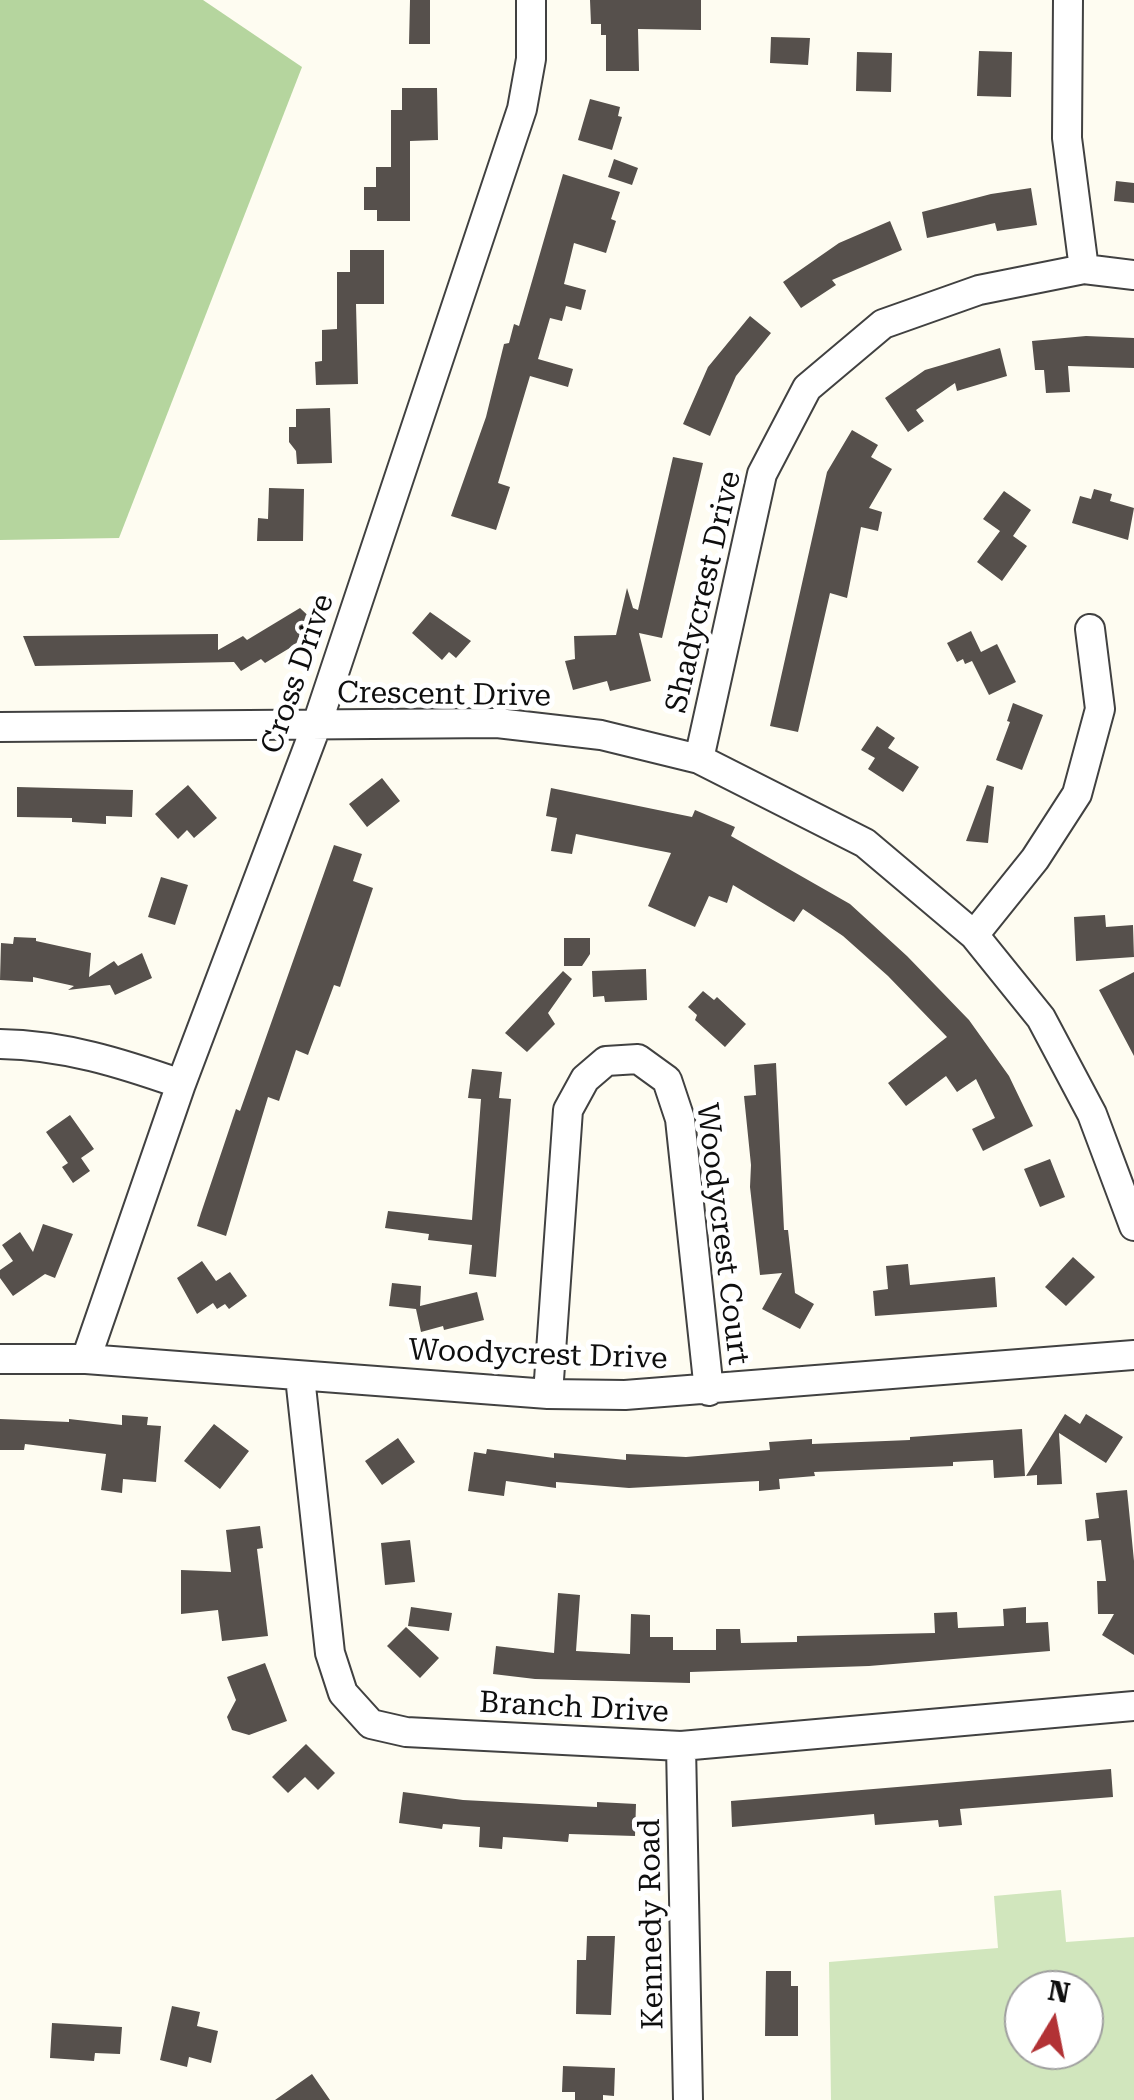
<!DOCTYPE html>
<html>
<head>
<meta charset="utf-8">
<style>
	body { margin:0 }
	#map { position:relative; width:1134px; height:2100px; overflow:hidden; background:#fefcf1; font-family:"Roboto Serif",serif }
	canvas { display:block }
	.north { position:absolute; left:1004px; top:1970px; width:100px; height:100px; box-sizing:border-box; background:#fff; border:2px solid #9f9f9f; border-radius:50%; rotate:10deg; font-size:28px; font-weight:700; line-height:40px; text-align:center; color:#0e0e0e }
	.north::after { content:''; display:block; margin:auto; width:35px; height:45px; background:#b23235; clip-path:polygon(50% 0,100% 100%,50% 72%,0 100%) }
</style>
</head>
<body>
<div id="map">
<canvas width="1134" height="2100"></canvas>
<div class="north">N</div>
</div>
<script>
const context = document.querySelector('canvas').getContext('2d');
context.lineJoin = 'round';
function paint(path, color) { context.fillStyle = color; context.fill(path, 'evenodd'); }
function trace(path, color, width, dash) { context.strokeStyle = color; context.lineWidth = width; context.lineCap = dash ? 'butt' : 'round'; context.setLineDash(dash || []); context.stroke(path); }
function write(font, color, halo, rows, align = 'center') {
  context.font = font + ' "Roboto Serif",serif'; context.lineWidth = 10; context.setLineDash([]); context.textBaseline = 'middle'; context.strokeStyle = halo; context.fillStyle = color; for (const [text, x, y, turn = 0] of rows) {
    context.save(); context.translate(x, y); context.rotate((+turn || 0) * Math.PI / 180); context.textAlign = isNaN(turn) ? turn : align; if (halo) context.strokeText(text, 0, 0); context.fillText(text, 0, 0); context.restore();
  }
}
paint(new Path2D(`
	M1061,1890L1066,1942L1134,1937V2100H831L829,1962L998,1948L994,1896ZM1024,1990H1084V2050H1024Z`), '#d1e6bd');
paint(new Path2D(`
	M0,0H203L302,67L119,538L0,540Z`), '#b5d59e');
paint(new Path2D(`
	M410,0H430V44H409Z
	M590,0H701V30L638,29L639,71H606V35H601V24H591Z
	M771,37L810,38L808,65L770,63Z
	M979,51L1012,52L1011,97L977,96Z
	M857,52L892,53L891,92L856,91Z
	M402,88H437L438,140L410,141V221H377V210H364V187H376V167H391V110H402Z
	M590,99L620,107L618,116L622,117L612,150L578,140Z
	M614,159L638,168L632,185L608,177Z
	M563,174L620,192L611,219L616,221L606,253L574,243L564,284L586,290L581,310L566,306L562,321L550,318L538,359L573,369L568,387L530,376L498,483L510,487L496,530L451,516L486,417L504,344L509,343L514,324L519,326Z
	M1116,181L1134,183V203L1114,201Z
	M1031,188L1037,225L997,231L995,223L927,238L922,212L991,194Z
	M890,221L902,250L832,280L836,285L801,308L783,282L839,243Z
	M350,250H384V304H356L358,384L316,385L315,362L322,361V330L337,329V272H350Z
	M750,316L771,333L736,376L710,436L683,424L708,367Z
	M1086,336L1134,338V368L1068,366L1070,392L1046,393L1044,370H1035L1032,341Z
	M1000,348L1007,376L957,391L955,383L916,410L924,421L908,432L885,398L925,370Z
	M330,408L332,463L297,464L296,451L289,442V427H296V409Z
	M852,430L878,445L871,457L892,469L869,508L882,512L878,531L861,527L847,598L830,593L798,732L770,726L827,472Z
	M673,457L703,463L662,638L639,633L651,681L610,691L607,681L573,690L565,661L575,659L574,636L616,635L627,588L633,608L638,610Z
	M269,488L304,489L303,541H257L258,518L268,519Z
	M1094,489L1112,494L1110,501L1134,508L1128,540L1072,523L1080,496L1091,499Z
	M1004,491L1031,510L1013,536L1027,546L1002,581L977,562L1000,531L983,519Z
	M300,608L317,624L303,640L265,663L261,659L241,671L234,662L35,666L23,636L218,634V650L243,636L247,640Z
	M430,612L471,641L456,658L449,652L442,660L412,633Z
	M971,631L981,652L997,644L1016,682L989,695L972,661L965,664L963,659L957,662L947,643Z
	M1013,703L1043,715L1022,770L996,760L1010,722L1007,721Z
	M877,726L895,738L888,748L919,767L903,792L868,769L875,758L861,750Z
	M382,778L400,801L367,827L349,804Z
	M188,785L217,818L194,838L187,830L178,839L155,814Z
	M987,785L994,787L988,843L966,841Z
	M17,787L133,790L132,817L106,816V824L72,822V818L17,817Z
	M551,788L692,817L695,810L735,827L731,836L850,904L907,956L969,1020L1009,1076L1033,1126L983,1151L972,1129L995,1118L976,1079L957,1092L946,1076L906,1106L888,1083L947,1037L888,976L843,936L803,909L794,922L733,885L727,903L709,896L695,927L648,906L671,853L576,834L572,854L551,851L557,818L546,816Z
	M334,845L362,854L353,881L373,888L340,987L334,985L308,1055L296,1050L279,1101L268,1097L226,1236L197,1226L201,1213L236,1109L240,1111Z
	M161,877L188,885L175,925L148,917Z
	M1105,915L1106,927L1133,925L1134,957L1076,961L1074,917Z
	M14,937L36,938V941L91,953L89,977L114,961L118,966L142,953L152,978L115,995L110,985L68,990L74,986L33,977V982L0,980L1,943L13,944Z
	M564,938H590V954L582,966H564Z
	M646,969L647,1000L605,1002L604,996L593,997L592,971Z
	M563,971L572,979L548,1013L555,1024L527,1052L505,1033Z
	M1134,972V1056L1099,990Z
	M703,991L714,1000L717,997L746,1024L725,1047L695,1020L697,1015L688,1007Z
	M776,1063L784,1230H788L795,1293L814,1304L800,1329L762,1309L782,1273L760,1275L750,1187L751,1165L744,1096L756,1095L754,1065Z
	M472,1069L502,1072L499,1098L511,1099L496,1277L469,1274L472,1245L428,1240L429,1234L385,1228L388,1211L472,1220L481,1099L468,1098Z
	M70,1115L94,1149L81,1158L90,1171L73,1183L62,1167L68,1163L46,1132Z
	M1050,1159L1065,1197L1040,1207L1024,1169Z
	M43,1224L73,1234L55,1278L45,1274L13,1296L0,1278V1270L13,1261L2,1245L20,1232L33,1252Z
	M1073,1257L1095,1277L1066,1306L1045,1287Z
	M202,1261L216,1281L230,1272L247,1296L229,1309L225,1304L217,1309L213,1303L197,1314L177,1278Z
	M908,1264L910,1285L995,1277L997,1307L875,1316L873,1291L888,1289L886,1266Z
	M392,1283L421,1286L420,1306L477,1292L484,1320L444,1330L443,1326L421,1332L416,1309L389,1306Z
	M1065,1414L1080,1424L1086,1414L1123,1437L1106,1463L1059,1433L1062,1484L1037,1485V1475L1026,1476Z
	M122,1415L148,1417L147,1425L161,1426L156,1482L123,1479L122,1493L101,1490L106,1454L25,1444L24,1450H0V1419L69,1422V1419L122,1425Z
	M214,1424L249,1451L220,1489L184,1461Z
	M1022,1429L1025,1476L994,1478L993,1460L953,1462V1466L814,1472L815,1476L779,1479L780,1489L759,1491V1481L629,1488L556,1482V1488L506,1481L504,1496L468,1491L474,1452L486,1454L487,1449L554,1458V1453L626,1460V1454L686,1457L770,1450L769,1442L812,1439V1444L910,1440V1437Z
	M398,1438L415,1462L382,1485L365,1461Z
	M1127,1490L1134,1561V1655L1102,1635L1114,1614H1098L1097,1581H1106L1101,1540L1087,1541L1085,1520L1099,1518L1096,1493Z
	M260,1526L263,1548L257,1549L268,1636L222,1641L218,1610L181,1614V1570L231,1572L226,1530Z
	M410,1540L415,1582L385,1585L381,1543Z
	M558,1593L580,1595L576,1651L630,1654L631,1614L650,1615V1637H673V1650H716V1629H740L741,1643L797,1642V1636L935,1633L934,1613L957,1612L958,1628L1004,1626L1003,1609L1026,1607V1623L1048,1622L1050,1651L869,1666L690,1672V1683L535,1679L493,1674L496,1646L554,1653Z
	M411,1607L452,1613L449,1631L408,1626Z
	M406,1627L439,1658L420,1678L387,1646Z
	M265,1663L287,1721L249,1735L232,1730L227,1717L236,1700L227,1677Z
	M306,1744L335,1773L318,1790L305,1777L288,1793L272,1777Z
	M1111,1769L1113,1797L960,1809L962,1825L939,1827L938,1820L875,1825L874,1814L732,1827L731,1801Z
	M403,1792L463,1800L597,1807V1802L636,1804L635,1836L569,1834L568,1842L503,1837L502,1849L479,1847L480,1827L443,1824L442,1829L399,1823Z
	M587,1936H615L611,2015L576,2014L577,1960H586Z
	M766,1971H791V1986H798V2036H765Z
	M172,2006L200,2012L197,2026L218,2031L211,2063L189,2057L187,2067L160,2060Z
	M52,2023L122,2027L120,2054L95,2053L94,2061L50,2058Z
	M563,2066L615,2068L614,2096L603,2095V2100H575V2092H562Z
	M312,2074L330,2100H275Z`), '#56504c');
const minor = new Path2D(`
	M1068,0L1067,138L1084,269
	M0,727L497,723L601,735L699,759L865,843L974,935L1041,1018L1092,1114L1134,1226
	M699,759L762,474L807,388L883,324L979,290L1084,269L1134,275
	M974,935L1035,859L1077,794L1100,709L1090,629
	M0,1044C64,1045 121,1063 181,1084
	M0,1359H86L548,1394L625,1395L1134,1355
	M86,1359L181,1084L317,724L522,109L531,59V0
	M300,1377L330,1653L343,1693L371,1724L406,1732L681,1746L1134,1706
	M548,1394L568,1110L585,1079L606,1061L638,1059L667,1080L680,1119L709,1391
	M681,1746L688,2100`);
trace(minor, '#414141', 32);
trace(minor, '#fff', 28);
write('30px', '#0e0e0e', '#fff', [
	["Shadycrest Drive",704,592,-77],
	["Cross Drive",298,674,-71],
	["Crescent Drive",444,695,1],
	["Woodycrest Court",722,1234,83],
	["Woodycrest Drive",538,1355,2],
	["Branch Drive",574,1708,3],
	["Kennedy Road",652,1924,-91]
]);
</script>
</body>
</html>
